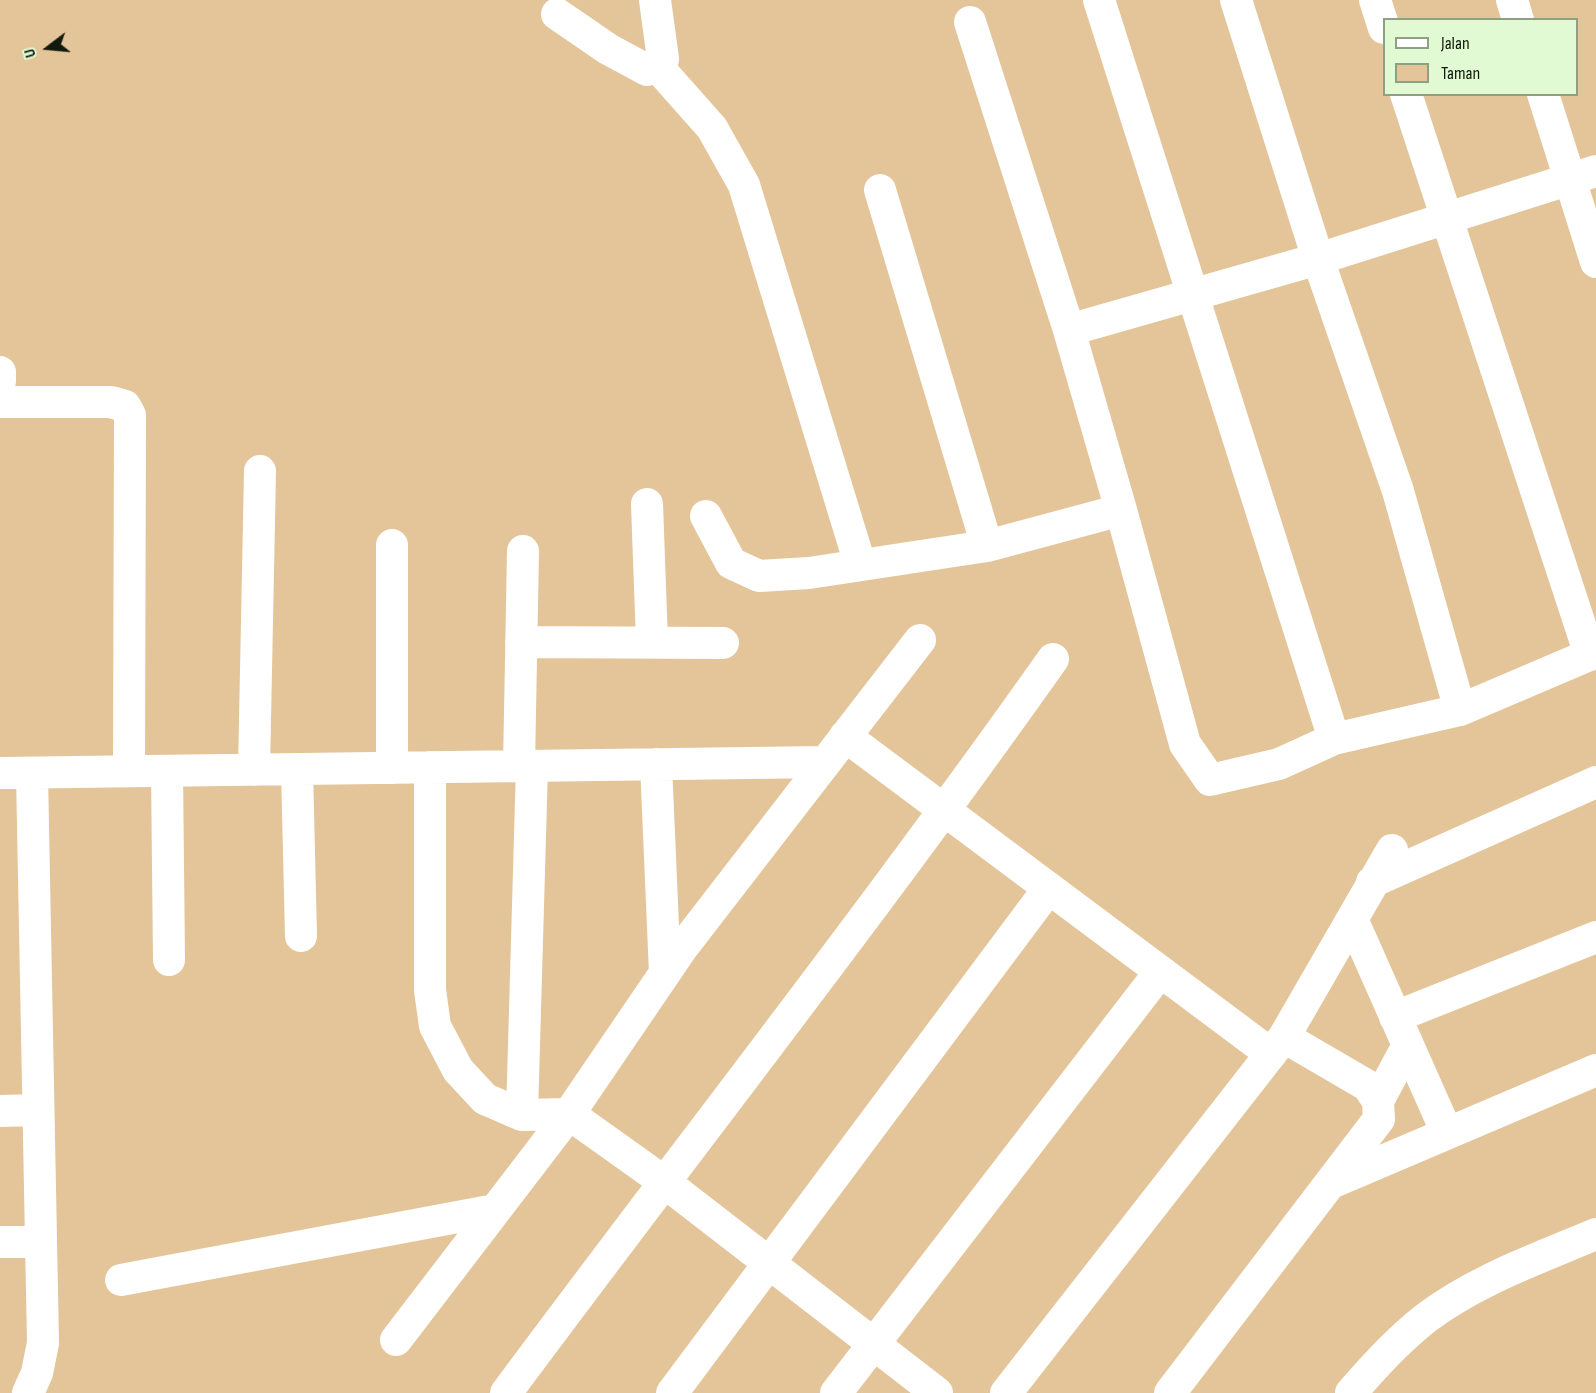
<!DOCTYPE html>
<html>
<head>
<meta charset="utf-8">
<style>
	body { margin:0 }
	#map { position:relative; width:1596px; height:1393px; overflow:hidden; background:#d3ecc7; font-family:"Sofia Sans Condensed",sans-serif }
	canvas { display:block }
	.legend { position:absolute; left:1383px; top:18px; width:195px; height:78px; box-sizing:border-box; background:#e1fad4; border:2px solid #8ea084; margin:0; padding:8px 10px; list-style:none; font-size:18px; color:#121a0d }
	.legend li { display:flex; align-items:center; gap:12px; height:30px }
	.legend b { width:30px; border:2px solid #8ea084 }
	.north { position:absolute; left:18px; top:18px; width:60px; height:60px; -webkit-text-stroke:4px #e1fad4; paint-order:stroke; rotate:254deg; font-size:16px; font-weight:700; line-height:24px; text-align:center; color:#121a0d }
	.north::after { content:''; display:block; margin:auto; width:21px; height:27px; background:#121a0d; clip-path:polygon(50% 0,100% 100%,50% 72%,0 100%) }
</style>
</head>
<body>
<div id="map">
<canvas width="1596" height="1393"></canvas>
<ul class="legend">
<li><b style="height:8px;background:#fff"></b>Jalan</li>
<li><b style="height:16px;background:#e4c59a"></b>Taman</li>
</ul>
<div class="north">U</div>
</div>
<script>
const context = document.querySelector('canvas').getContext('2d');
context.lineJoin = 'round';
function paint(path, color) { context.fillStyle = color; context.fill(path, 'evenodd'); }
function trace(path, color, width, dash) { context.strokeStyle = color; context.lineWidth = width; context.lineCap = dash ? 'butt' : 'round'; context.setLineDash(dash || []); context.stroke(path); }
paint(new Path2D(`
	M0,0H1596V1393H0ZM1384,20H1576V94H1384Z`), '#e4c59a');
trace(new Path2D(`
	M1099,0L1334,739
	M1236,0L1318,259L1398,491L1460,710
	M1375,0L1384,28
	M1512,0L1518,20
	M557,14L608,49L647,70L657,66L663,59L655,0
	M970,22L1069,330
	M657,66L712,128L744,185L860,564
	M1406,94L1590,655
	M1543,94L1596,262
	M880,190L987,546
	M0,372V381
	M0,402H111L125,406L130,415L129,771
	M647,504L652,642
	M1121,510L1185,744L1210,780L1279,764L1334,739L1460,710L1596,652
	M706,516L731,563L759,576L809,573L987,546L1121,510L1069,330L1318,259L1596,171
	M392,545V768
	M521,642L723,643
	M845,736L1271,1054
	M656,764L665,973
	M519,766L523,551
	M430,767V990L435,1026L458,1070L485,1099L522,1115L569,1114L663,1181L937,1393
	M297,769L301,936
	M254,770L260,471
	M167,771L169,960
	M0,773L825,762
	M1372,882L1596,782
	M1352,919L1447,1133
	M1395,1017L1596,937
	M1378,1101L1408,1045
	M0,1111L38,1110
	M522,1115L532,766
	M1331,1183L1596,1070
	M0,1242H41
	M121,1280L495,1210
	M396,1340L569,1114L682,948L920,640
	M28,1393L37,1373L43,1343L32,774
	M506,1393C688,1148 877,908 1053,659
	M672,1393L1049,888
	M836,1393L1160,972
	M1006,1393L1284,1037L1392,850
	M1170,1393L1379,1119L1378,1101L1368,1086L1284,1037
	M1351,1393C1374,1366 1398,1340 1426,1318C1476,1280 1539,1258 1596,1234`), '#fff', 32);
</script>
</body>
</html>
